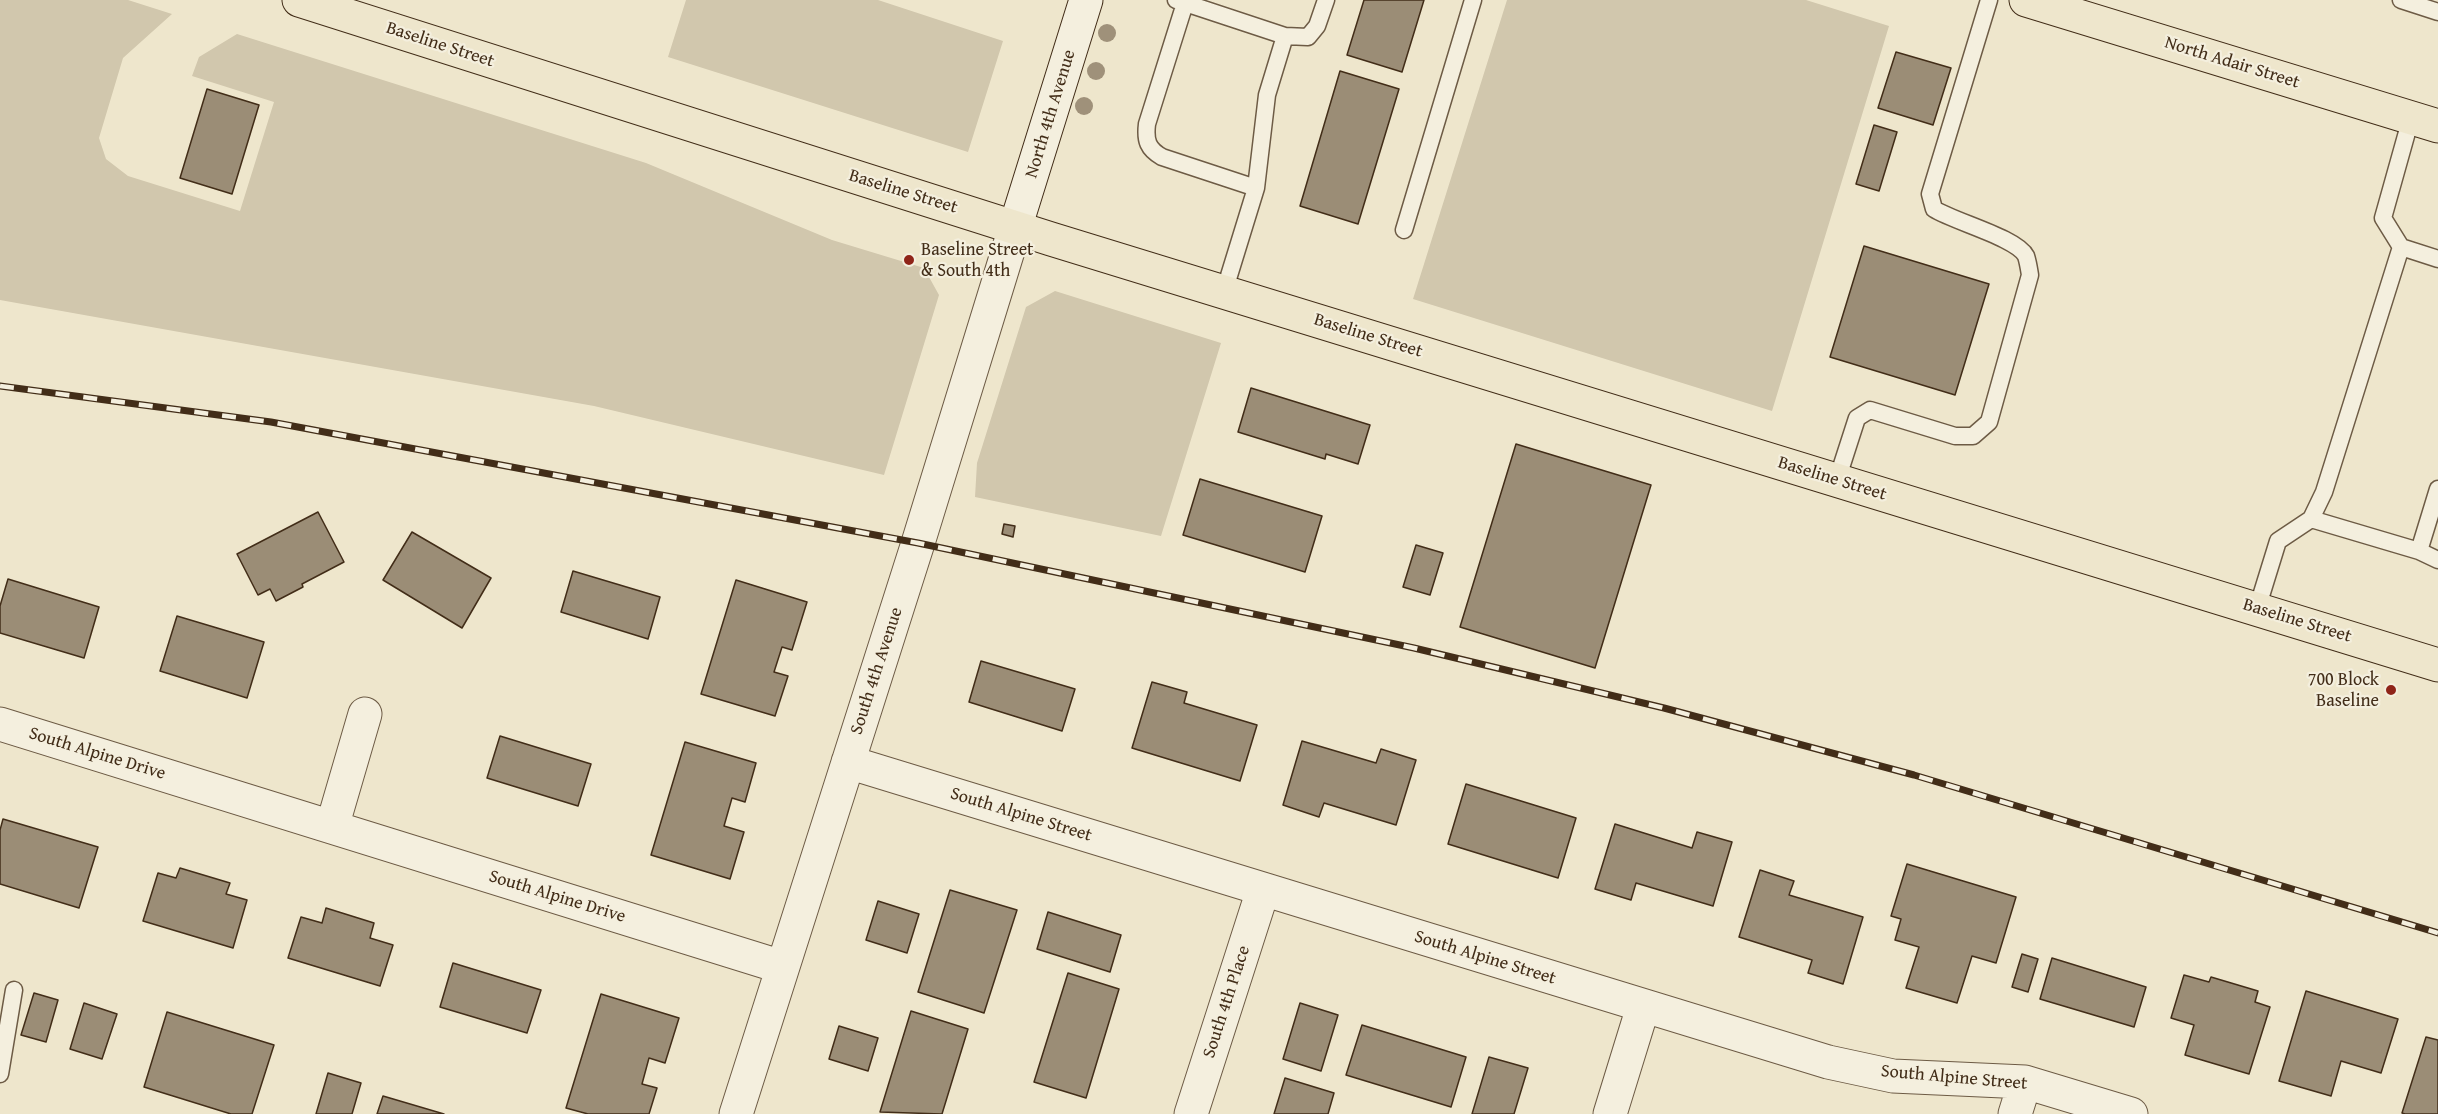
<!DOCTYPE html>
<html>
<head>
<meta charset="utf-8">
<style>
	body { margin:0 }
	canvas { display:block; background:#eee6cc }
</style>
</head>
<body>
<canvas width="2438" height="1114"></canvas>
<script>
const context = document.querySelector('canvas').getContext('2d');
context.lineJoin = 'round';
function paint(path, color) { context.fillStyle = color; context.fill(path, 'evenodd'); }
function trace(path, color, width, dash) { context.strokeStyle = color; context.lineWidth = width; context.lineCap = dash ? 'butt' : 'round'; context.setLineDash(dash || []); context.stroke(path); }
function write(font, color, halo, rows, align = 'center') {
  context.font = font + ' "Gentium Book Plus",serif'; context.lineWidth = 4.5; context.setLineDash([]); context.textBaseline = 'middle'; context.strokeStyle = halo; context.fillStyle = color; for (const [text, x, y, turn = 0] of rows) {
    context.save(); context.translate(x, y); context.rotate((+turn || 0) * Math.PI / 180); context.textAlign = isNaN(turn) ? turn : align; if (halo) context.strokeText(text, 0, 0); context.fillText(text, 0, 0); context.restore();
  }
}
paint(new Path2D(`
	M0,0H128L172,14L123,58L99,138L106,159L128,176L240,211L274,102L192,76L199,57L237,34L646,163L832,240L924,268L939,295L884,475L594,406L0,300Z
	M686,0H878L1003,41L968,152L668,57Z
	M1507,0H1806L1889,26L1772,411L1413,299Z
	M1055,291L1221,343L1161,536L975,497L977,463L1026,307Z`), '#d1c7ad');
const building = new Path2D(`
	M1364,0H1424L1402,72L1347,55Z
	M1896,52L1951,68L1933,125L1878,108Z
	M1340,71L1399,89L1358,224L1300,206Z
	M207,89L259,105L232,194L180,178Z
	M1874,125L1897,132L1879,191L1856,184Z
	M1864,246L1989,284L1955,395L1830,357Z
	M1251,388L1370,425L1358,464L1326,454L1325,459L1238,432Z
	M1516,444L1651,485L1595,668L1460,627Z
	M1200,479L1322,516L1305,572L1183,535Z
	M318,512L344,562L302,584L303,587L276,601L270,589L258,595L237,554Z
	M1004,524L1015,526L1013,537L1002,534Z
	M412,532L491,578L462,628L383,580Z
	M1416,545L1443,553L1430,595L1403,587Z
	M573,571L660,597L648,639L561,612Z
	M8,579L99,607L84,658L0,633V606Z
	M736,580L807,602L792,650L782,647L774,672L788,676L775,716L701,694Z
	M177,616L264,642L247,698L160,671Z
	M981,661L1075,689L1062,731L969,702Z
	M1152,682L1187,692L1184,703L1257,725L1240,781L1132,748Z
	M500,736L591,764L578,806L487,778Z
	M1302,741L1376,763L1381,749L1416,760L1396,825L1324,803L1319,817L1283,805Z
	M685,742L756,763L745,802L732,798L724,826L744,832L730,879L651,855Z
	M1466,784L1576,818L1558,878L1448,844Z
	M3,819L98,847L79,908L0,884V830Z
	M1615,824L1692,848L1697,832L1732,842L1713,906L1636,883L1631,900L1595,889Z
	M1907,864L2016,897L1996,963L1972,956L1957,1003L1906,988L1919,947L1895,940L1901,919L1891,916Z
	M180,868L230,883L226,894L247,900L233,948L143,921L158,873L176,878Z
	M1760,870L1794,881L1789,895L1863,917L1843,984L1808,973L1812,960L1739,937Z
	M950,890L1017,910L984,1013L918,992Z
	M878,901L919,914L907,953L866,940Z
	M326,908L374,923L370,938L393,945L380,986L288,958L301,917L322,923Z
	M1048,912L1121,935L1110,972L1037,949Z
	M2022,954L2038,959L2028,992L2012,987Z
	M2052,958L2146,987L2134,1027L2040,999Z
	M453,963L541,990L527,1033L440,1007Z
	M1068,973L1119,989L1086,1098L1034,1082Z
	M2184,975L2209,982L2211,977L2258,991L2255,1002L2270,1007L2249,1074L2185,1055L2194,1025L2171,1018Z
	M2306,991L2398,1019L2381,1073L2341,1061L2331,1096L2279,1081Z
	M34,993L58,1000L46,1042L21,1035Z
	M601,994L679,1018L665,1063L649,1058L642,1084L657,1088L649,1114H588L566,1108Z
	M84,1003L117,1014L102,1059L70,1049Z
	M1300,1003L1338,1015L1321,1071L1283,1059Z
	M911,1011L968,1029L942,1114L880,1112Z
	M167,1012L274,1045L252,1114H231L144,1087Z
	M1362,1025L1466,1057L1451,1107L1346,1075Z
	M839,1026L878,1038L868,1071L829,1059Z
	M2426,1037L2438,1040V1114H2405L2402,1113Z
	M1489,1057L1528,1068L1514,1114H1472Z
	M328,1073L361,1083L352,1114H316Z
	M1285,1078L1334,1093L1328,1114H1274Z
	M383,1096L444,1114H377Z`);
paint(building, '#9b8d76');
trace(building, '#422d18', 1.5);
const lane = new Path2D(`
	M1176,0L1285,36L1267,95L1256,188L1224,292
	M1186,0L1147,124C1145,141 1148,149 1162,157L1256,188
	M2401,0L2438,12
	M1285,36L1308,37L1317,26L1326,0
	M1404,230L1473,0
	M2401,247L2438,259
	M1837,480L1857,418L1870,410L1955,436H1973L1989,422L2030,275C2029,269 2028,262 2026,256C2017,238 1955,222 1934,209L1930,194L1989,0
	M2311,519L2419,551L2438,489
	M2419,551L2438,560
	M2257,609L2278,541L2311,519L2324,492L2401,247L2383,218L2411,118
	M0,1074L14,990`);
const street = new Path2D(`
	M0,724L782,967
	M848,762L1828,1062L1893,1076L2025,1082L2131,1114
	M332,827L365,714
	M736,1114L918,543L1015,228
	M1191,1114L1263,890
	M1610,1114L1643,1007
	M2015,1114L2025,1082`);
const secondary = new Path2D(`
	M1015,228L1086,0`);
const highway = new Path2D(`
	M299,0L1051,239L2438,665
	M2026,0L2438,126`);
trace(lane, '#6d5b45', 19);
trace(street, '#6d5b45', 35);
trace(secondary, '#422d18', 35);
trace(highway, '#422d18', 35);
trace(lane, '#f4efde', 16);
trace(street, '#f4efde', 33);
trace(secondary, '#f4efde', 33);
trace(highway, '#eee6cc', 33);
const rail = new Path2D(`
	M0,386L271,422L918,543L1414,648L1664,708L1914,775L2438,933`);
trace(rail, '#422d18', 7);
trace(rail, '#f4efde', 4.5, [14]);
context.fillStyle = '#9f917a';
for (const [x, y] of [
	[1107,33],
	[1096,71],
	[1084,106]
]) { context.beginPath(); context.arc(x, y, 9, 0, 2 * Math.PI); context.fill(); }
for (const [x, y, r, color] of [
	[909,260,6,"#8f2418"],
	[2391,690,6,"#8f2418"]
]) { const dot = new Path2D(); dot.arc(x, y, r, 0, 2 * Math.PI); context.fillStyle = color; context.fill(dot); trace(dot, '#f4efde', 2); }
write('18px', '#422d18', '#f4efde', [
	["Baseline Street",440,45,18],
	["North Adair Street",2232,63,17],
	["North 4th Avenue",1051,114,-73],
	["Baseline Street",903,192,17],
	["Baseline Street",1368,336,17],
	["Baseline Street",1832,479,17],
	["Baseline Street",2297,621,17],
	["South 4th Avenue",877,671,-72],
	["South Alpine Drive",97,754,17],
	["South Alpine Street",1021,815,17],
	["South Alpine Drive",557,897,17],
	["South Alpine Street",1485,958,17],
	["South 4th Place",1227,1002,-72],
	["South Alpine Street",1954,1078,5]
]);
write('18px', '#422d18', '#f4efde', [
	["Baseline Street",921,250],
	["& South 4th",921,271],
	["700 Block",2379,680,"right"],
	["Baseline",2379,701,"right"]
], 'left');
</script>
</body>
</html>
